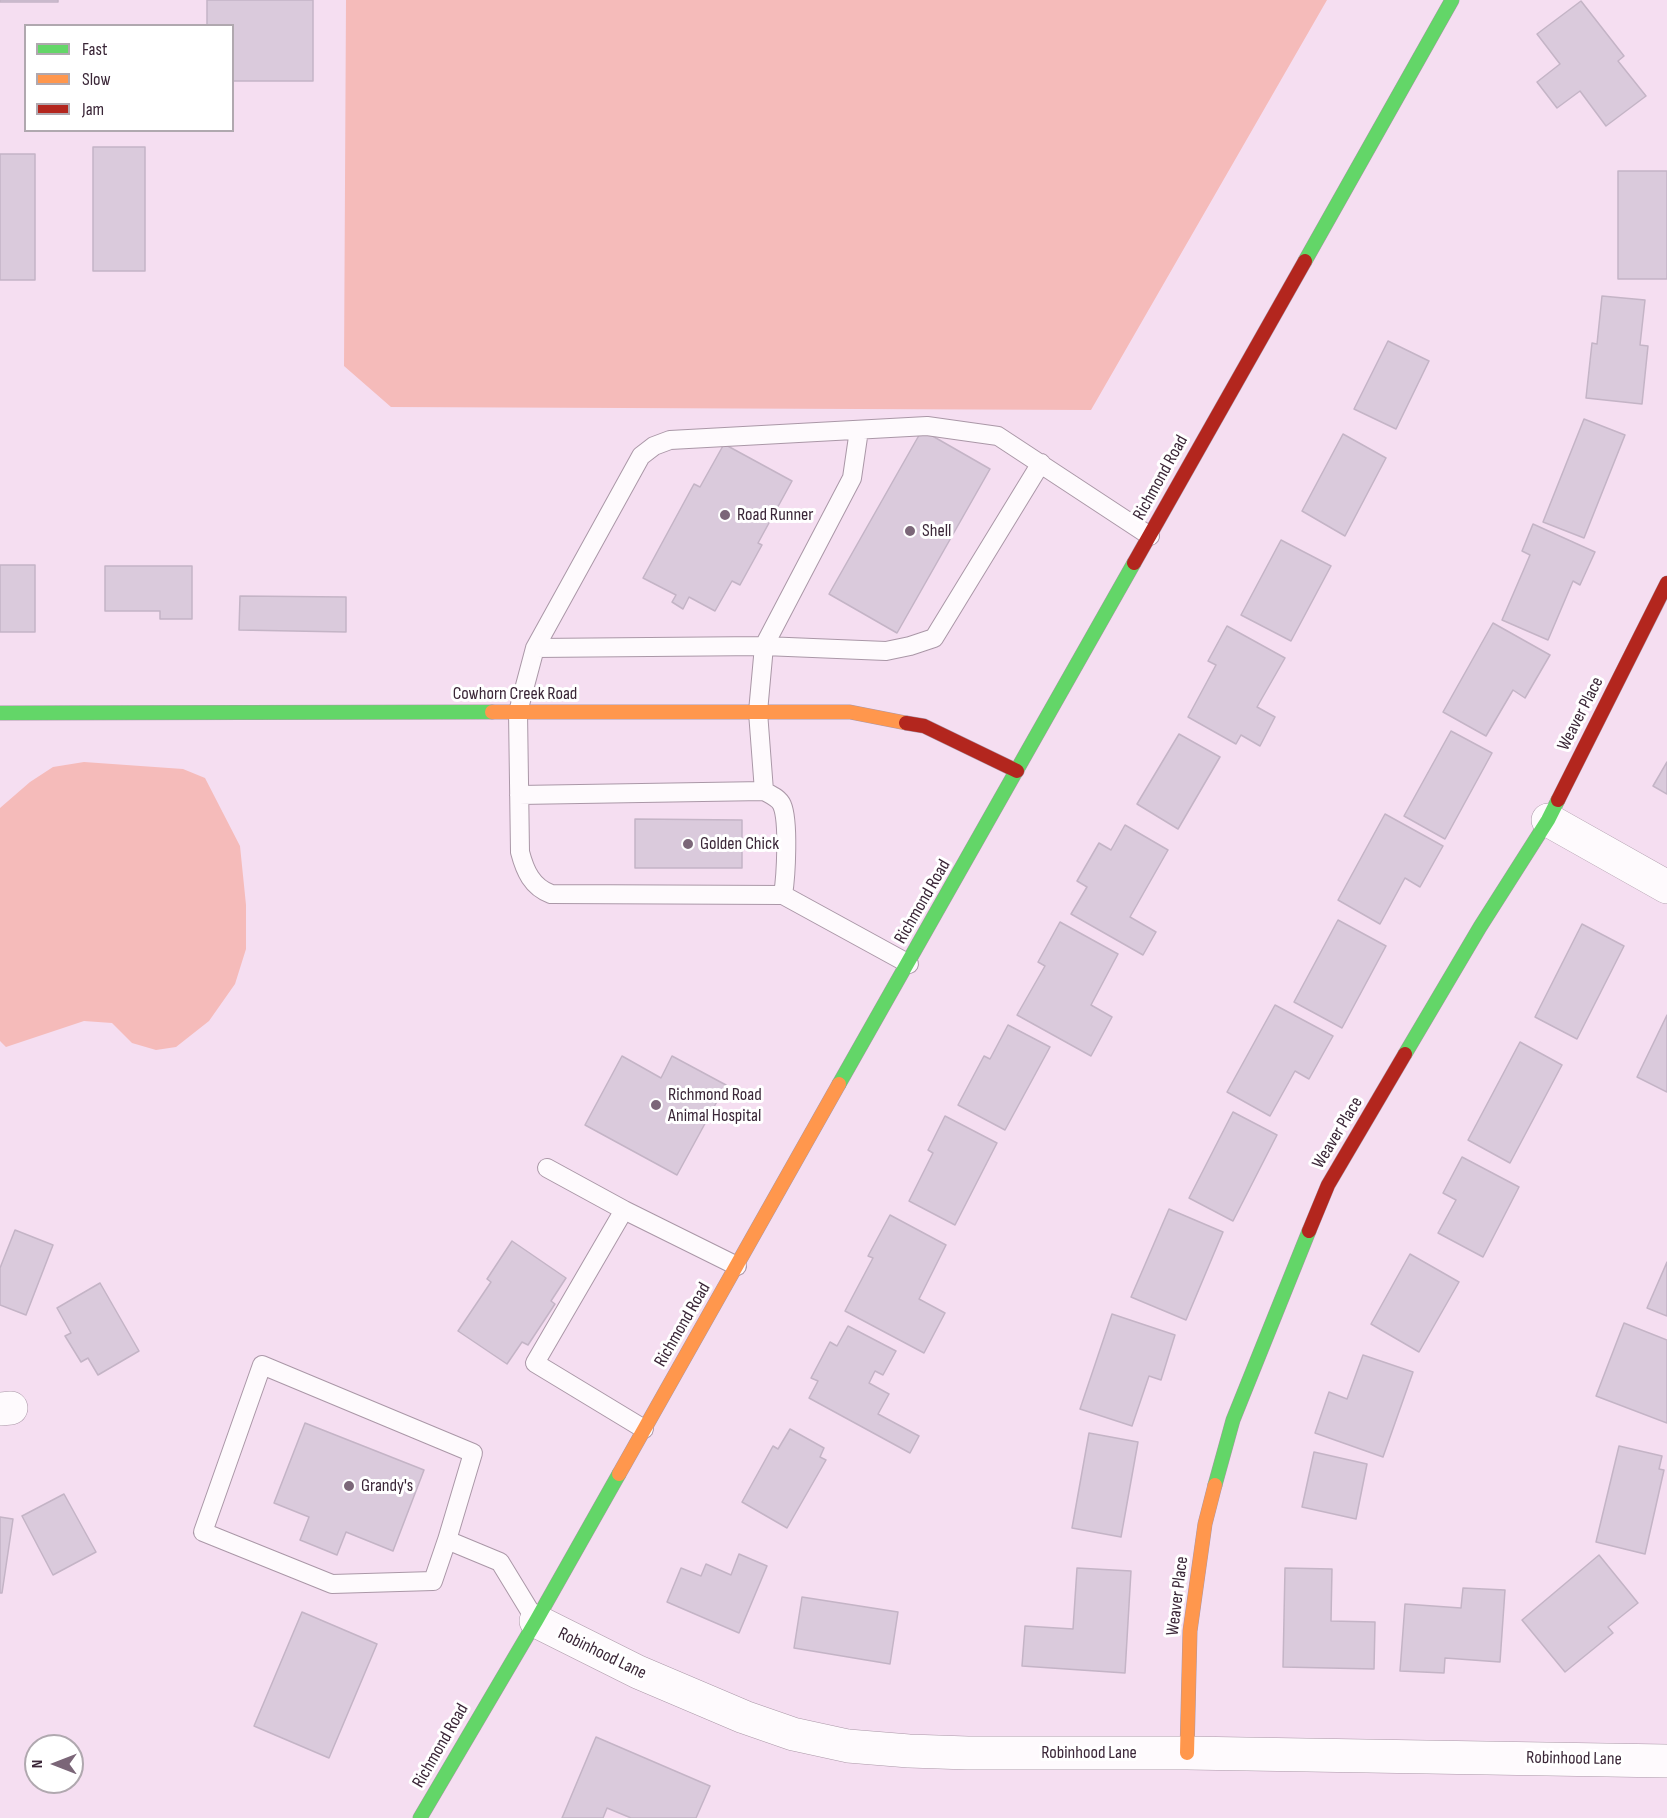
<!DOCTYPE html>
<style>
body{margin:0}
#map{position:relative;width:1667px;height:1818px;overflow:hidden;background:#f5def1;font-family:"Sofia Sans Condensed",sans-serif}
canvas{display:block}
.legend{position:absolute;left:24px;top:24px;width:210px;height:108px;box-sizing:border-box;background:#fff;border:2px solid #b0a8af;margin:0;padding:8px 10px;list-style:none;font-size:18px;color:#3a2637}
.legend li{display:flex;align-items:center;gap:12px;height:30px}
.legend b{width:30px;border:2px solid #b0a8af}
.north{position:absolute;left:24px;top:1734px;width:60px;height:60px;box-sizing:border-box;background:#fff;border:2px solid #b0a8af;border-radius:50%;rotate:270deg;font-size:16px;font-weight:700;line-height:24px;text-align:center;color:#3a2637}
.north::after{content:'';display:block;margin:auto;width:21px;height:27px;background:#7b6678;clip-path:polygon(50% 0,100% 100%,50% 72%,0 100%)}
</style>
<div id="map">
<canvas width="1667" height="1818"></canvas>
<ul class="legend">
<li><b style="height:8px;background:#63d668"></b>Fast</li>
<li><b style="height:8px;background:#ff974d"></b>Slow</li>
<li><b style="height:8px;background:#b3261e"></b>Jam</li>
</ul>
<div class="north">N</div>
</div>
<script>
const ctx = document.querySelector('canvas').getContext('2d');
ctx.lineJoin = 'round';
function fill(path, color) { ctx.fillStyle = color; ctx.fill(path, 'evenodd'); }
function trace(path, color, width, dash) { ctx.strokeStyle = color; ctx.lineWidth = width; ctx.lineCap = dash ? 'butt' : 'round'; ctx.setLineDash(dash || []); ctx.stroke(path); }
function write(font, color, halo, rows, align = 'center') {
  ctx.font = font + ' "Sofia Sans Condensed",sans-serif'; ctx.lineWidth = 6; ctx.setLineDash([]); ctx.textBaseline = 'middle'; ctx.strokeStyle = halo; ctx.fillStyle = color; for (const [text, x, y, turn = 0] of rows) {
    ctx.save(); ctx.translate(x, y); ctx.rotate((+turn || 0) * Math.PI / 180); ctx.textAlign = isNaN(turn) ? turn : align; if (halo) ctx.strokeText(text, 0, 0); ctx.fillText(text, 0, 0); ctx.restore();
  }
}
fill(new Path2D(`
 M346 0H1327L1091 410 391 407 344 366Z
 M84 762 183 769 205 778 240 846 246 905V949L235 984 209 1021 176 1047 156 1050 132 1043 112 1023 84 1021 6 1047 0 1041V808L30 782 53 767Z`), '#f5bbba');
const building = new Path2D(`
 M0 0H58V2H0Z
 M207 0H313V81H232V26H207Z
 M1581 1 1624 56 1618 61 1646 96 1606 126 1580 91 1557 108 1537 82 1560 64 1537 34Z
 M93 147H145V271H93Z
 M0 154H35V280H0Z
 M1618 171H1667V279H1618Z
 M1602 296 1645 300 1640 345 1648 346 1642 404 1586 398 1592 343 1597 344Z
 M1388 341 1429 361 1396 429 1354 409Z
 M1584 419 1625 435 1584 538 1543 522Z
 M922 430 990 469 897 633 829 594Z
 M1343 434 1386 458 1345 536 1302 511Z
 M724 444 792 481 758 543 762 545 740 585 732 581 715 611 689 597 683 609 672 602 676 595 643 578 694 484 700 487Z
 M1533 524 1595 552 1580 585 1573 581 1548 640 1502 620 1530 555 1522 551Z
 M1281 540 1331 566 1291 641 1241 615Z
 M0 565H35V632H0Z
 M105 566H192V619H160V611H105Z
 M240 596 346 597V632L239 630Z
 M1493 623 1550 655 1525 698 1513 690 1486 736 1443 712Z
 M1227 626 1285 658 1257 707 1275 717 1260 746 1241 735 1236 744 1188 717 1216 665 1208 661Z
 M1451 731 1492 753 1445 839 1404 816Z
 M1179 734 1220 757 1178 829 1137 804Z
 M1667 762V794L1653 786Z
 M1385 814 1443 846 1420 887 1405 878 1380 924 1338 900Z
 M635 819 742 820V868H635Z
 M1125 825 1168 850 1130 917 1156 932 1143 955 1071 914 1087 887 1077 881 1099 843 1111 850Z
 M1338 920 1386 946 1342 1028 1294 1002Z
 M1060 922 1118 954 1091 1005 1112 1017 1091 1056 1017 1015 1045 966 1038 962Z
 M1582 924 1624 946 1577 1039 1535 1017Z
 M1275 1005 1333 1036 1309 1079 1295 1071 1270 1116 1227 1092Z
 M1667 1015V1092L1637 1077Z
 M1008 1025 1050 1047 1005 1130 958 1105 984 1056 990 1059Z
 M1520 1042 1562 1065 1510 1163 1468 1140Z
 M622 1056 661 1078 672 1056 726 1085 677 1175 585 1125Z
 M1233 1112 1277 1135 1233 1221 1189 1198Z
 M945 1116 997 1143 955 1225 909 1201 933 1153 928 1150Z
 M1462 1157 1519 1187 1483 1257 1438 1233 1456 1200 1443 1193Z
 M1169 1209 1223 1232 1186 1320 1131 1297Z
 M890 1215 946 1245 919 1299 945 1313 924 1353 845 1311 873 1258 868 1256Z
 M15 1230 53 1245 26 1315 0 1305V1268Z
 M512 1241 566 1278 551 1301 555 1304 528 1345 522 1342 507 1364 458 1331 491 1282 487 1279Z
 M1410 1254 1459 1282 1419 1352 1371 1324Z
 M1667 1262V1316L1647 1308Z
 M100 1283 139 1351 98 1375 88 1358 81 1362 65 1336 71 1333 57 1308Z
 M1112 1314 1175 1335 1161 1380 1149 1376 1132 1426 1080 1409Z
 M1624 1323 1667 1340V1423L1596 1396Z
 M848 1326 896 1351 883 1375 875 1371 869 1383 889 1394 878 1414 919 1436 910 1453 809 1398 818 1381 811 1378 830 1342 837 1346Z
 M1363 1355 1413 1372 1383 1457 1315 1433 1329 1392 1347 1399Z
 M305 1423 424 1470 393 1551 346 1532 337 1555 300 1540 309 1517 274 1503Z
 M790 1429 824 1448 820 1457 826 1460 787 1528 742 1502 773 1446 778 1449Z
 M1089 1433 1138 1442 1121 1537 1072 1528Z
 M1619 1446 1662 1456 1659 1469 1664 1470 1645 1554 1596 1542Z
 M1314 1452 1367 1464 1356 1519 1302 1507Z
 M64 1494 96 1552 53 1575 22 1516Z
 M0 1517 13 1519 2 1593H0Z
 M739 1554 767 1566 739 1633 667 1602 681 1568 701 1576 706 1564 731 1575Z
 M1599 1555 1638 1603 1608 1627 1613 1633 1565 1672 1522 1620Z
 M1077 1568 1131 1571 1125 1673 1022 1666 1025 1626 1073 1629Z
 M1285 1568 1332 1569 1331 1621 1375 1622 1374 1669 1283 1667Z
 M1463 1588 1505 1590 1500 1662 1445 1658 1444 1673 1400 1671 1405 1604 1461 1608Z
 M802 1597 898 1612 890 1664 794 1648Z
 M302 1612 377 1644 329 1758 254 1726Z
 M596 1737 710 1786 696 1818H631L607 1808 603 1818H562Z`);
fill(building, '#dacadc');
trace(building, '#c4b4c6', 1.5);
const lane = new Path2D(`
 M535 648 764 646 886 651 910 646 934 638 1041 463
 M764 791 758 712 764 646 852 478 859 430
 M519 795 764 791C771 795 779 798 782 805 789 821 786 876 783 895
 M909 964 783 895 551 894C532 887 525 871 520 852L518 712 535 648 641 456 654 446 670 440 927 426 998 436 1150 536
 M547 1168 624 1210
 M644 1429 535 1363 624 1210 737 1266
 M447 1540 473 1453 262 1365 203 1532 332 1584 433 1581 447 1540 500 1562 536 1621`);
const street = new Path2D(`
 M1548 820 1667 887
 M0 1409 11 1408
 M536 1621 638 1672 744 1717 793 1734 848 1746 909 1751 968 1753H1187L1667 1761`);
const fast = new Path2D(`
 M1305 261 1452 0
 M0 713 492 712
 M1405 1054 1480 927 1548 820 1558 800
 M839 1084 1134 563
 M1215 1485 1233 1420 1309 1231
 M420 1818 536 1621 619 1474`);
const slow = new Path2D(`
 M492 712H850L906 723
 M619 1474 839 1084
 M1187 1753 1190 1631 1205 1524 1215 1485`);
const jam = new Path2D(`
 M1134 563 1305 261
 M906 723 924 726 1017 771
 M1558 800 1667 583
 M1309 1231 1328 1185 1405 1054`);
trace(lane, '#aa97a7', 20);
trace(street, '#aa97a7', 34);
trace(fast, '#aa97a7', 15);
trace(slow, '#aa97a7', 15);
trace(jam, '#aa97a7', 15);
trace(lane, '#fefafd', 18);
trace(street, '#fefafd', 33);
trace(fast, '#63d668', 14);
trace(slow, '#ff974d', 14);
trace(jam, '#b3261e', 14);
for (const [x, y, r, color] of [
 [725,515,6,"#7b6678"],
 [910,531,6,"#7b6678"],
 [688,844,6,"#7b6678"],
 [656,1105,6,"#7b6678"],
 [349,1486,6,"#7b6678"]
]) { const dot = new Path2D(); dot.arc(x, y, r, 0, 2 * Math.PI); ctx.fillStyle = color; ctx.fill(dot); trace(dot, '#fff', 2); }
write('18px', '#3a2637', '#fff', [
 ["Richmond Road",1161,478,-61],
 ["Cowhorn Creek Road",515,694],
 ["Weaver Place",1581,714,-63],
 ["Richmond Road",923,902,-60],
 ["Weaver Place",1338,1133,-59],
 ["Richmond Road",683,1325,-60],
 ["Weaver Place",1178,1596,-83],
 ["Robinhood Lane",602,1654,26],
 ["Richmond Road",441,1746,-60],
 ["Robinhood Lane",1089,1753],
 ["Robinhood Lane",1574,1759,1]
]);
write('18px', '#3a2637', '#fff', [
 ["Road Runner",737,515],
 ["Shell",922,531],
 ["Golden Chick",700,844],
 ["Richmond Road",668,1095],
 ["Animal Hospital",668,1116],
 ["Grandy's",361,1486]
], 'left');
</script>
